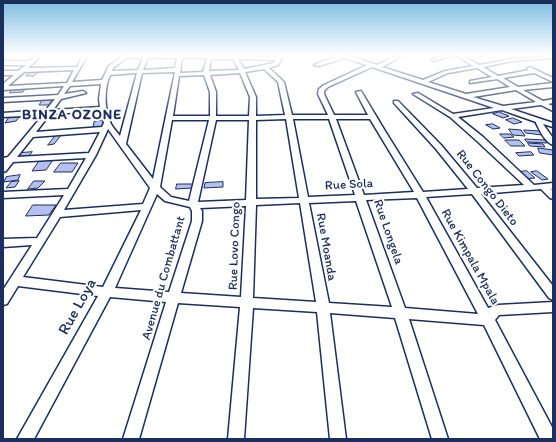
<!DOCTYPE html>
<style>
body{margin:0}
#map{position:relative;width:556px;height:442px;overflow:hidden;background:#fff;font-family:Itim,sans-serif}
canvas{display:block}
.frame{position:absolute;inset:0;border:4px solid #1b2f5e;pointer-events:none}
</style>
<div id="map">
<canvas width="556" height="442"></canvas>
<div class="frame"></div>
</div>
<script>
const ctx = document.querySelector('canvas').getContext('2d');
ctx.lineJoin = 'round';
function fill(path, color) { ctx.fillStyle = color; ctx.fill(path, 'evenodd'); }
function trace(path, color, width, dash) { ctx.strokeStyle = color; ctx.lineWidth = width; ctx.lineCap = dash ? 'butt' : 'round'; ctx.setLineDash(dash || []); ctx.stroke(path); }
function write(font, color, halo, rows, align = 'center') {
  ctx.font = font + ' Itim,sans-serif'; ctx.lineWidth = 4; ctx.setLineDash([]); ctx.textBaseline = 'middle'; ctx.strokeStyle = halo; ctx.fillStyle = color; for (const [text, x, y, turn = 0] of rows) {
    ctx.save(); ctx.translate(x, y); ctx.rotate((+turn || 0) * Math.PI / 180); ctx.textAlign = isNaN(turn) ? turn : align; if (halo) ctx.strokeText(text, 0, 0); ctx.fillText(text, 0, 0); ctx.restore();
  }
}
const building = new Path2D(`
 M32 70H40L34 76H26Z
 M25 89 23 92 9 93 12 90Z
 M52 99 49 105H39L42 100Z
 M499 112 509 116 503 118 493 114Z
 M20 116 16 121 5 123 9 117Z
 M513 118 522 122 514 124 506 120Z
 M103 120V127L93 128 94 122Z
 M493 124 500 128 493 129 486 125Z
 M509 129 521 130 525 136 513 135Z
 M524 130 540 131 542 135 526 133Z
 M57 134H62L54 144 48 145Z
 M500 134H510L514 137 504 138Z
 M525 139 545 140 547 143 527 142Z
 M505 140H519L525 146H511Z
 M528 143 543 144 545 147 530 146Z
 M538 148 553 150V155L540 153Z
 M32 152 29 156 17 157 20 153Z
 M531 152 534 155 519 156 516 153Z
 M53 160 46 170 32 171 39 161Z
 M61 163H78L72 172H54Z
 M527 171 535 178 524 179 517 172Z
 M537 171 548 179 542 180 531 172Z
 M20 175 18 180 4 182 6 177Z
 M19 181 15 187 6 188 11 182Z
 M34 181H45L38 188 28 189Z
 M223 182V187L204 188 205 183Z
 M177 184H193L192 188 176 189Z
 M33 205H56L49 215 26 216Z`);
fill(building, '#b5bff0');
trace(building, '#1b2f5e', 1);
const minor = new Path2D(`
 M37 55H42L28 68 77 67 83 55H88L72 82 102 80 109 66 124 55 244 56 277 57 278 55H283L278 65 269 68 284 82 292 115H328L318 94 319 89 324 85 367 65 344 58 319 66 314 65 339 55H347L377 65 398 55H404L382 67 423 80 445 71 473 66 456 55H462L479 65 512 59 553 56V58L512 61 483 67 498 76 529 70 527 69 530 67 553 78V82L534 73 503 78 518 87 553 83V87L523 90 543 101 553 99V103L548 104 553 106V111L541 105 511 109 553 123V127L543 124 553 138V145C545 142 540 131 536 123V122L502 110 458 117 483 137 534 185 553 183V189H551L553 191V199L550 198 541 189 481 194 553 286V300L549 298 472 194 426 197 488 308 498 305 553 302V312L499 315 495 320 553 429V439H540L484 325 409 319 448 439H432L395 318 330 313 346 439H330L317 312 253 308 244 439H228L240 307 178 303 139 439H123L166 302 110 297 34 439H17L98 296 18 286 7 304 3 305V290L32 245 3 247V239L37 238 64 195 3 198V192L68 189 86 158 13 162 6 171 3 172 4 162 3 158 8 157 43 115 3 117V113L46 110 55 99 3 102V98L58 95 64 86 3 90V84L14 75H3V71H18L26 65H3V61H29ZM126 58H143L138 70 112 71 113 68ZM148 58H177L175 68 143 70ZM182 58H207L203 72 180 73ZM211 59H233L239 70 209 71ZM238 59 276 60 274 63 244 69ZM372 67 494 108 453 114 418 93 413 94 450 117 477 141 524 185 477 188 441 145 398 101H394V103L436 149 468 189 423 192 385 131 361 91 356 92 368 115H334L324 94V91L328 87ZM477 68 492 77 470 81V83L497 79 510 87 466 94 428 82 448 73ZM264 69 278 82 285 115 256 116V97L245 72ZM74 70 67 83 8 86 24 72ZM175 72 153 179 126 144 142 73ZM137 73 120 136C117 132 113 128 111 124 104 110 104 88 110 75ZM240 73 250 97 249 116H216V92L210 75ZM204 75 210 92V116H173L179 76ZM101 84 99 99 100 107 53 110 61 99 86 93 83 91 64 94 70 86ZM516 90 536 102 503 106 473 97ZM101 111 104 123 102 127 36 132 50 114ZM286 119 299 198 256 199V120ZM293 119H329L355 195 308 197ZM336 119H370L414 192 364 195ZM172 120H209L189 201 171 197 160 187ZM216 120H249L246 200 198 202ZM108 129 150 188 143 204 64 210 96 155ZM100 132 89 153 17 157 33 137ZM157 194 165 201 190 207 192 211V221L169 292 115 288ZM417 198 478 314 405 308 366 200ZM356 201 392 307 329 303 309 203ZM300 203 316 302 253 298 256 205ZM246 206 241 297 181 293 202 221V211L200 208ZM141 210 103 287 23 277 60 217Z
 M446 55H454L434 61 432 60Z
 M474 55H484L476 57Z`);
trace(minor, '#1b2f5e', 3);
fill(minor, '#fff');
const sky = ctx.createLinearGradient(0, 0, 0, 117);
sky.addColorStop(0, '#7cbbe2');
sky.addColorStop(0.47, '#fff');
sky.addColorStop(1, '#ffffff00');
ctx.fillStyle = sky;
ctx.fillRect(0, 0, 556, 117);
write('13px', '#1b2f5e', '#fff', [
 ["Rue Sola",349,185,-3],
 ["Rue Congo Dieto",487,188,52],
 ["Rue Longela",388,232,71],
 ["Rue Lovo Congo",235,246,-88],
 ["Rue Moanda",326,247,80],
 ["Rue Kimpala Mpala",470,257,61],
 ["Avenue du Combattant",164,278,-74]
]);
ctx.letterSpacing = '1px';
write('bold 14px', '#1b2f5e', '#fff', [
 ["BINZA OZONE",72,115]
]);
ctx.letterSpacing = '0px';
write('16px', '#1b2f5e', '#fff', [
 ["Rue Loya",78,307,-61]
]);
</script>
